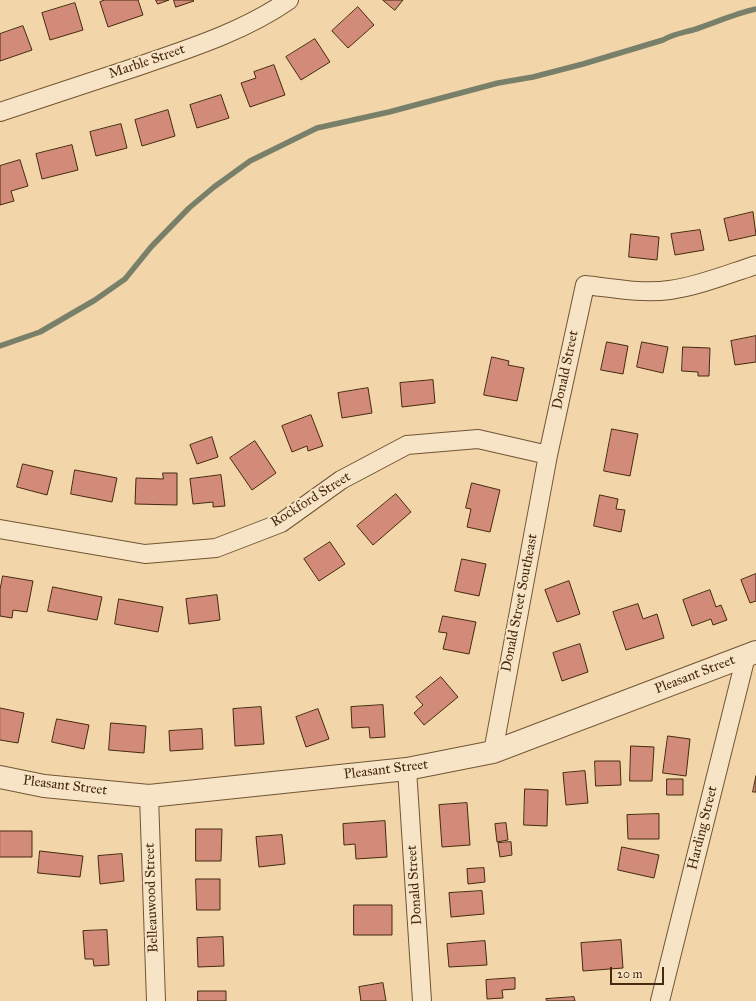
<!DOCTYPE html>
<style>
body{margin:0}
#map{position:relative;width:756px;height:1001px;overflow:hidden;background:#f2d5a8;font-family:"IM FELL Great Primer",serif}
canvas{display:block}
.scale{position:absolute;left:610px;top:967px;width:54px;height:18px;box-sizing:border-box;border:2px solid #452a0e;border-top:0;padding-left:5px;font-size:12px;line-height:14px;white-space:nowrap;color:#452a0e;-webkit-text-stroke:3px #f7e4c6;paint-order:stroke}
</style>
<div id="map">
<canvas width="756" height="1001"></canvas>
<div class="scale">20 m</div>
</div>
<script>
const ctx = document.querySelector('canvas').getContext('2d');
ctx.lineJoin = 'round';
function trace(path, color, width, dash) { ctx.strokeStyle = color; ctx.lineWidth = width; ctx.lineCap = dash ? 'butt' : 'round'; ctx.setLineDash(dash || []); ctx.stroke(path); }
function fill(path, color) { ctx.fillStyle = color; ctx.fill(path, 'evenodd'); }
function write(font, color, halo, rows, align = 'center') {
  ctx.font = font + ' "IM FELL Great Primer",serif'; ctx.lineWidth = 4; ctx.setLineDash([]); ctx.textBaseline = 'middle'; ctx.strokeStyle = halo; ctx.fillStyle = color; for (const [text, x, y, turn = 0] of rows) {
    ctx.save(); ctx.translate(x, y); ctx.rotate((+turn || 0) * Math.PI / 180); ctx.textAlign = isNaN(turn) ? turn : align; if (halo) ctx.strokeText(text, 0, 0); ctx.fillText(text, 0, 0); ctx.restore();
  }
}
trace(new Path2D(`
 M0 346 40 332 95 300 125 279 151 247 189 208 214 187 250 161 317 128 389 112 498 83 533 77 583 64 663 40C673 34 682 33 693 30 714 23 734 14 756 9`), '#79806a', 5.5);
const building = new Path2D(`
 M105 0H138L143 15 108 27 100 2Z
 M156 0H169L158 4Z
 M174 0H193L194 1 176 7Z
 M383 0H403L395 10Z
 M75 3 83 30 50 40 42 13Z
 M358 7 374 25 348 48 332 31Z
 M23 26 32 50 0 61V34Z
 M315 39 330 62 301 80 286 57Z
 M274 65 285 95 250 107 241 83 256 78 254 72Z
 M221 95 229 118 197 128 190 105Z
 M168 110 175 136 142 146 135 120Z
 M121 124 127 148 96 156 90 132Z
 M72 145 78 170 42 179 36 154Z
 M20 160 28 186 11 191 14 201 0 205V166Z
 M753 212 756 235 729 241 724 219Z
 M700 230 704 250 675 255 671 234Z
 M631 234 659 237 657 260 629 257Z
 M756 336V362L735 365 731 341Z
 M607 342 628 346 623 374 601 370Z
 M642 342 668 347 663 373 637 367Z
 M683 347 710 348 709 376H698V372L682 371Z
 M492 357 509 361 508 365 524 368 517 401 484 395Z
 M433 380 435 403 402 407 400 383Z
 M368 388 372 413 342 418 338 393Z
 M311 415 323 446 308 451 307 446 292 452 282 426Z
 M612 429 638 434 630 476 604 471Z
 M212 437 218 457 197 464 190 445Z
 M255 441 276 473 252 490 230 458Z
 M23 464 53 471 47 495 17 487Z
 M75 470 117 478 112 502 71 494Z
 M163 473H177V505L135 504 136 478 163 479Z
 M221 475 225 506 213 507V502L193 504 190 479Z
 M472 483 500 490 490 532 467 527 471 509 466 508Z
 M396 494 411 512 373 545 357 526Z
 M600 495 618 499 616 509 625 510 621 532 594 526Z
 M330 542 345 564 319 581 304 559Z
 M462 559 486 564 479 596 455 591Z
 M756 574V601L750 603 741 580Z
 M3 576 33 581 27 612 13 610 12 618 0 616V590Z
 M569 581 580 614 557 622 545 590Z
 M53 587 102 597 97 620 48 611Z
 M710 590 716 607 721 605 727 620 713 625 711 619 692 626 683 600Z
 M217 595 220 620 189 624 186 599Z
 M119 599 163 607 158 632 115 624Z
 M638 604 643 619 657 614 664 638 626 650 613 612Z
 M443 616 476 622 469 654 443 649 447 633 439 632Z
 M580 644 588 672 562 681 553 653Z
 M441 677 458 697 424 725 414 713 423 705 416 697Z
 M383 705 385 737 370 738 369 727 352 728 351 707Z
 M261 707 264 744 235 746 233 709Z
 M0 708 24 713 18 743 0 740Z
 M318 709 329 739 306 747 296 717Z
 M57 719 89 725 84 749 52 742Z
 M111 723 146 726 144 753 109 750Z
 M202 729 203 749 170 751 169 731Z
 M668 736 690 739 686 776 663 773Z
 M631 746 654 747 652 781H630Z
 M595 761H620L621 785 596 786Z
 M585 771 588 803 566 805 563 773Z
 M756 776V792H753Z
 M667 779H683V795H667Z
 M525 789 548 790 547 826 524 825Z
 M467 803 470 845 442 847 439 805Z
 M659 814V839H628L627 815Z
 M385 821 387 857 356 859 355 844 344 845 343 824Z
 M506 823 508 840 497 842 495 824Z
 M196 829H222L221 861H196Z
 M0 831H32V857H0Z
 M282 835 285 864 259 867 256 837Z
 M511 842 512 855 500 857 498 843Z
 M622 847 659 855 654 878 618 870Z
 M40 851 83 856 80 877 38 873Z
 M122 854 124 881 100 884 98 856Z
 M484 868 485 882 468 884 467 869Z
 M196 879H220V910H197Z
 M482 891 484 914 451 917 449 893Z
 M354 905H392V935H354Z
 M107 930 109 965 94 966 93 959H85L83 931Z
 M223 937 224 966 198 967 197 938Z
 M621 940 623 968 583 971 581 943Z
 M485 941 487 965 449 967 447 944Z
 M515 978V989L502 990 503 998 487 999 486 980Z
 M383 983 386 1001H361L359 987Z
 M198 991H226V1001H198Z
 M574 997 575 1001H547L546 999Z`);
fill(building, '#d28a79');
trace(building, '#452a0e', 1);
const minor = new Path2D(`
 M0 112C45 97 91 82 136 67 188 49 243 32 289 0
 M0 529 145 554 216 548 281 523 341 480 407 445 478 439 548 455
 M493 752 548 455 585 285C612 288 642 294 670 290 699 286 728 274 756 265
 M407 769 422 1001
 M149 796 156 1001
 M660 1001 746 656`);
const tertiary = new Path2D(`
 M0 777 44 786 149 796 407 769 493 752 756 652`);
trace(minor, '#705534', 20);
trace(tertiary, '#705534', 24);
trace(minor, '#f7e4c6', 18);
trace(tertiary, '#f7e4c6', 22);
write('14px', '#452a0e', '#f7e4c6', [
 ["Marble Street",147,62,-19],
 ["Donald Street",566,370,-78],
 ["Rockford Street",311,500,-32],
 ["Donald Street Southeast",520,603,-79],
 ["Pleasant Street",695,675,-21],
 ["Pleasant Street",386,770,-7],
 ["Pleasant Street",65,786,7],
 ["Harding Street",703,828,-76],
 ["Donald Street",415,885,-94],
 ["Belleauwood Street",152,898,-92]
]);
</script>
